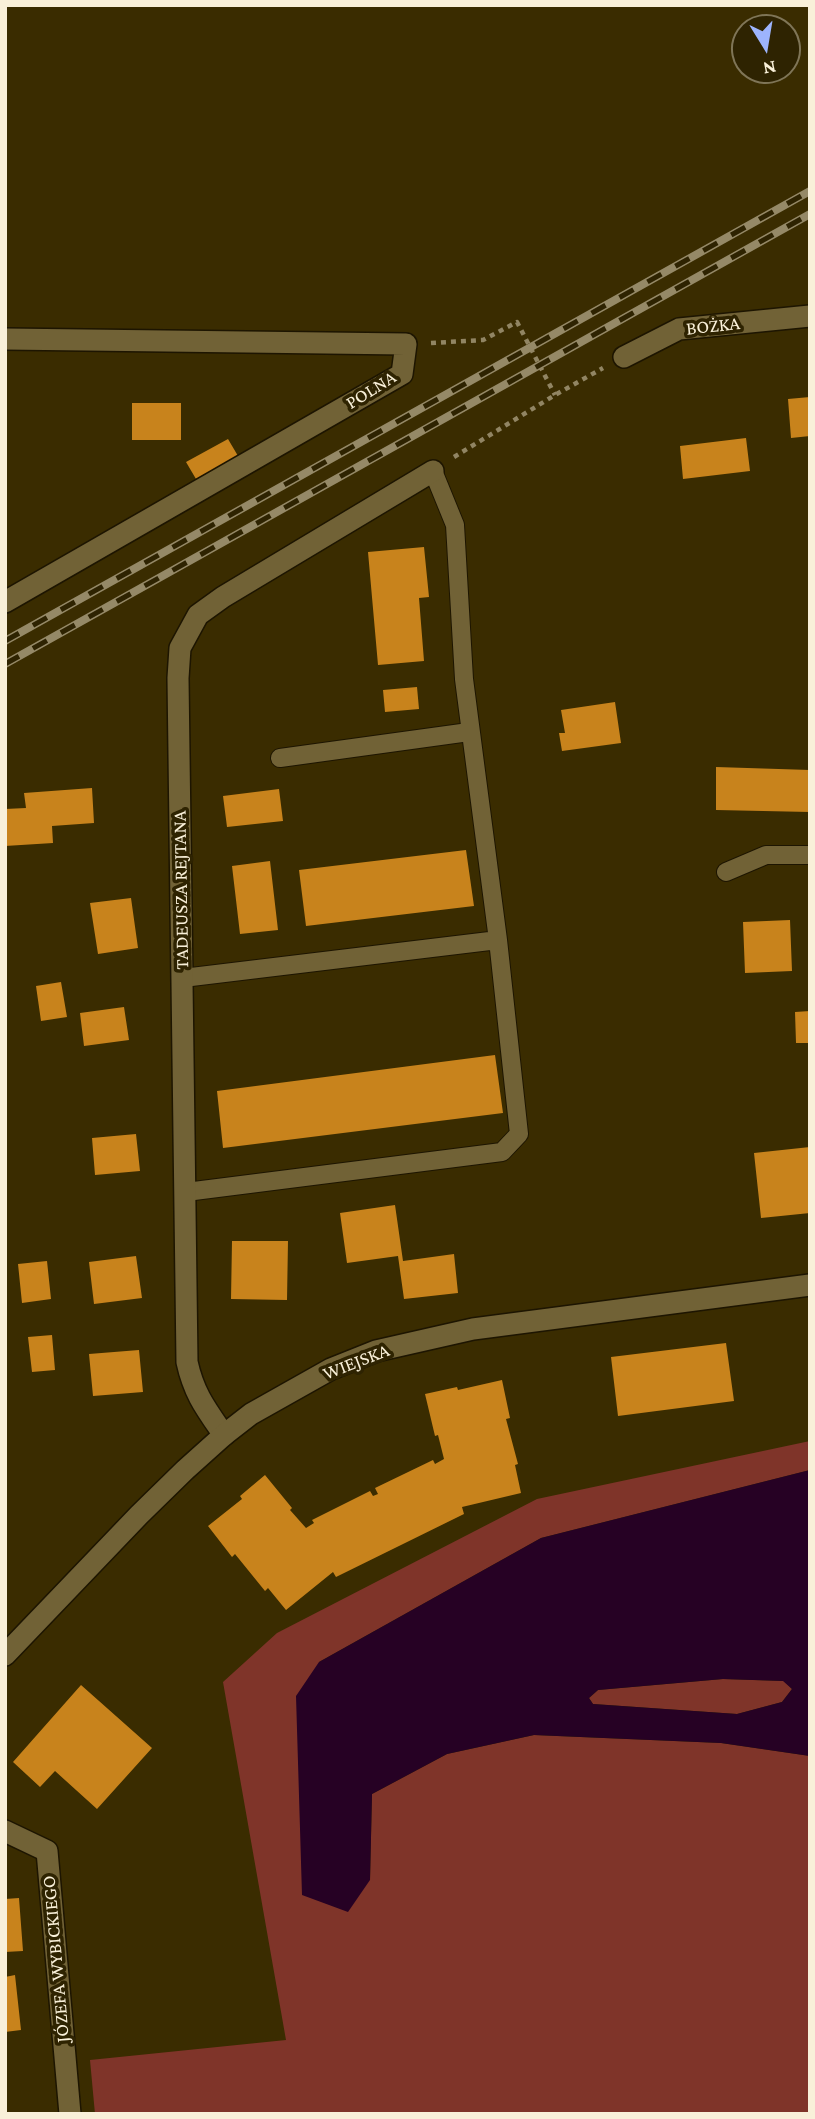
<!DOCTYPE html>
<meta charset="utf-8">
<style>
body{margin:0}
#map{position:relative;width:815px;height:2119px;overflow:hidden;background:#3a2c00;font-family:"Crimson Pro",serif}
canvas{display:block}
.frame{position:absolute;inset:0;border:7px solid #f9f0d9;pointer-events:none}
.north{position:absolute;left:731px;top:14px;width:70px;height:70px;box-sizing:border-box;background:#2e2301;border:2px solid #7f7557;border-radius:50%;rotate:169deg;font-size:19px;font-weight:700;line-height:28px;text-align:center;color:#f9f0d9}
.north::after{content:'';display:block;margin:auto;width:24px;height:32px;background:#9db4fd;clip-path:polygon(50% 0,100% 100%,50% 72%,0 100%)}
</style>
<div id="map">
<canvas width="815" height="2119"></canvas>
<div class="frame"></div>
<div class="north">N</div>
</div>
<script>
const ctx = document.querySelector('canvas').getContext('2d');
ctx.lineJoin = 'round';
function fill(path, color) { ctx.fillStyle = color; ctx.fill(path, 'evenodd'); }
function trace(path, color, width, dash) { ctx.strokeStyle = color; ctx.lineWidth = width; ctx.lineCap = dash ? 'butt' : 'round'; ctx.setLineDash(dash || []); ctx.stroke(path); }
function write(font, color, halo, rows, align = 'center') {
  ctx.font = font + ' "Crimson Pro",serif'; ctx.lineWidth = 7; ctx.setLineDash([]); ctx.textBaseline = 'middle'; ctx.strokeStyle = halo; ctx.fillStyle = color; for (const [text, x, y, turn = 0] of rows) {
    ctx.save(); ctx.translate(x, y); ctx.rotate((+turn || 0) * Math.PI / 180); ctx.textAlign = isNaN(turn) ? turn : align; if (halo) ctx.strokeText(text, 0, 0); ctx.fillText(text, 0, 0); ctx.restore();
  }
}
fill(new Path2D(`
 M810 1441V1470L541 1538 319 1662 370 1880 372 1794 447 1754 534 1735 721 1743 810 1756V2114H95L90 2060 286 2040 223 1682 277 1633 537 1499Z
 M723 1679 784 1681 792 1689 782 1702 737 1714 593 1704 589 1698 598 1690Z`), '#7f3429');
fill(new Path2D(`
 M810 1470V1756L721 1743 534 1735 447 1754 372 1794 370 1880 348 1912 302 1895 296 1696 319 1662 541 1538ZM723 1679 783 1681 792 1689 782 1702 737 1714 593 1704 589 1698 598 1690Z`), '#260124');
fill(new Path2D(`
 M810 397V436L791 438 788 399Z
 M132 403H181V440H132Z
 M746 438 750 471 683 479 680 446Z
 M228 439 238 456 196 479 186 462Z
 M424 547 429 597 419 598 424 661 378 665 368 552Z
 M417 687 419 709 385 712 383 690Z
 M615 702 621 743 562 751 559 733H565L561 710Z
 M716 767 810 770V812L716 810Z
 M92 788 94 823 52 826 53 843 5 846V809L26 808 24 793Z
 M279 789 283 821 227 827 223 796Z
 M466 850 474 906 306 926 299 870Z
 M270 861 278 930 240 934 232 866Z
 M131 898 138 948 98 954 90 903Z
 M790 920 792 971 745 973 743 922Z
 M61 982 67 1017 41 1021 36 986Z
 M124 1007 129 1040 84 1046 80 1013Z
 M810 1011V1043H796L795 1012Z
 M495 1055 503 1113 223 1148 217 1091Z
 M136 1134 140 1171 95 1175 92 1138Z
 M810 1147V1213L761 1218 754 1153Z
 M395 1205 403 1261 454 1254 458 1293 404 1299 398 1256 347 1263 340 1213Z
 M232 1241H288L287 1300 231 1299Z
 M136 1256 142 1298 94 1304 89 1262Z
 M47 1261 51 1299 22 1303 18 1264Z
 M52 1335 55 1370 32 1372 28 1337Z
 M726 1343 734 1401 618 1416 611 1357Z
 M139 1350 143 1392 93 1396 89 1354Z
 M502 1380 510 1418 506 1419 518 1464 515 1465 521 1493 462 1507 464 1514 336 1577 333 1572 286 1610 268 1588 265 1591 235 1554 232 1557 208 1526 242 1499 240 1496 265 1475 292 1508 290 1510 306 1528 314 1523 312 1520 370 1491 373 1496 378 1494 375 1488 433 1460 435 1464 444 1459 438 1435 435 1436 425 1394 457 1387 458 1390Z
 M81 1685 152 1748 97 1809 55 1771 40 1787 13 1762Z
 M19 1898 23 1951 5 1952V1899Z
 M15 1975 21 2030 5 2032V1977Z`), '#c8831c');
const lane = new Path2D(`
 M280 758 469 732
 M726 872 766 855H810
 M183 978 498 940
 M186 1192 502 1152 519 1134 498 940 464 679 455 525 433 471`);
const street = new Path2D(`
 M5 339 406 344 402 374 5 602
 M624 357 679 329 810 316
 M224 1435C206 1409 194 1394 187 1362L178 678 180 648 198 615 223 597 433 471
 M5 1831 47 1851 70 2114`);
const secondary = new Path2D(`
 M5 1655 139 1515 185 1470 224 1435 251 1414 331 1369 376 1351 473 1329 810 1285`);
trace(lane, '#1d1501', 20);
trace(street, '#1d1501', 24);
trace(secondary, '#1d1501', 24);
trace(new Path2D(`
 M431 343 483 340 517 322 555 395
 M454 457 555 395 603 368`), '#918563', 4.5, [5, 5]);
trace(lane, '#716236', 18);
trace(street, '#716236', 21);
trace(secondary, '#716236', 21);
const rail = new Path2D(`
 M5 641 810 191
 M5 664 810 214`);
trace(rail, '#958967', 8);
trace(rail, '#2e2301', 5, [16]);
write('19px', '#f9f0d9', '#2e2301', [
 ["BOŻKA",713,326,-6],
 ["POLNA",371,390,-32],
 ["TADEUSZA REJTANA",181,890,-91],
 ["WIEJSKA",356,1362,-21],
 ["JÓZEFA WYBICKIEGO",56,1959,-95]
]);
</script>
